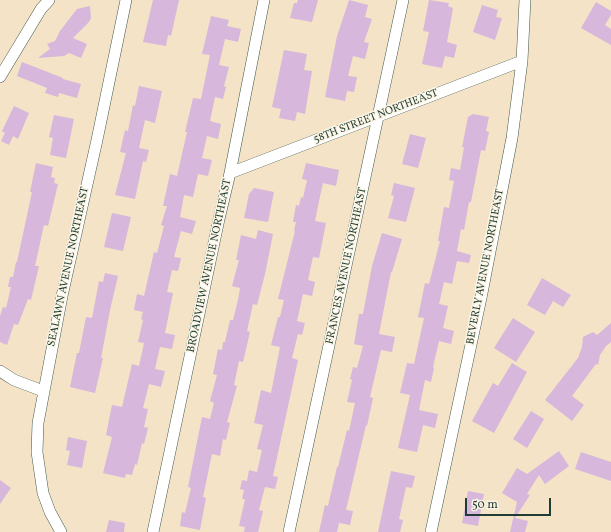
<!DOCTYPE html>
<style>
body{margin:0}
#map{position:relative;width:611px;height:532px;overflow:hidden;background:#f4e3c7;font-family:Vollkorn,serif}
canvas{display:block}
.scale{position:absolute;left:465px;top:498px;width:86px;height:18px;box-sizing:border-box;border:2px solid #1f3d34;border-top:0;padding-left:5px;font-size:12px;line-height:14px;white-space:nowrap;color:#1f3d34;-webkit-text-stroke:3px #fcf5e5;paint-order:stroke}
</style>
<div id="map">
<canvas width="611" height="532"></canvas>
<div class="scale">50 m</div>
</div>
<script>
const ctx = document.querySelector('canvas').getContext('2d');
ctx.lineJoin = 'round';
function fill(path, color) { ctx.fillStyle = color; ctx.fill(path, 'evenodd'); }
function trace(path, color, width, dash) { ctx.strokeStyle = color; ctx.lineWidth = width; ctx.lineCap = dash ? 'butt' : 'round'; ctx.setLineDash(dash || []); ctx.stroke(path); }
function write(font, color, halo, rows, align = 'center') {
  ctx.font = font + ' Vollkorn,serif'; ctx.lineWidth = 3; ctx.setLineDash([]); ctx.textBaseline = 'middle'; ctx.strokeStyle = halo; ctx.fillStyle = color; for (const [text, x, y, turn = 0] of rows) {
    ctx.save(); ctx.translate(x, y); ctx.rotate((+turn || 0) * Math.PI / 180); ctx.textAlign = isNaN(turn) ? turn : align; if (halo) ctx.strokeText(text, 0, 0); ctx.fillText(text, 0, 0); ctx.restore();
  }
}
fill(new Path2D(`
 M153 0H179L171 36 168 35 166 46 143 42Z
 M298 0H318L312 22 290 18 294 3H297Z
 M349 0 368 5 365 17 372 19 364 42 369 43 365 59 353 56 348 76 357 77 354 92 347 91 345 101 325 97 337 36Z
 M429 0 449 3 448 6 453 8 447 42 457 45 454 58 445 56 442 68 422 64 429 32 423 31Z
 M596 2 611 11V15L605 25 611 29V45L581 28Z
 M482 5 498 10 496 17 502 18 495 40 473 32Z
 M90 6 91 18 89 22 73 38 87 44 81 58 69 53 64 56 38 58 50 49 47 44 55 41 60 31 77 9Z
 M211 16 229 20 227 26 241 29 238 42 225 39 219 65 229 67 224 86 226 87 223 99 215 97 210 121 221 124 218 139 207 136 202 158 212 160 208 176 198 174 193 197 184 195 180 217 196 221 192 234 181 231 174 257 181 258 178 271 172 270 167 292 173 293 165 333 175 335 172 349 160 347 155 369 165 371 161 387 149 384 143 408 148 409 144 427 148 428 144 444 142 443 137 465 135 464 132 475 126 474 125 478 103 473 112 437 106 435 112 405 122 407 132 364 139 366 144 343 138 342 143 320 141 319 143 312 134 310 137 294 144 296 154 252 157 253 164 226 161 225 167 206H163L170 174 177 176 187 132H185L193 98 201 99 210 55 202 54Z
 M284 50 307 54 304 70 312 71 305 114 297 112 295 121 279 118 281 109 272 107Z
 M22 62 63 78V79L81 84 77 98 59 93 58 97 45 93 47 88 17 76Z
 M139 86 162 91 155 123 145 120 139 148 149 150 146 162 143 161 135 199 115 195 126 153 120 152 125 130 128 131 133 105 135 106Z
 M14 106 29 113 18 139 13 136 9 145 1 141 5 133 2 131Z
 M473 114 489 117 486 131 489 132 485 151 481 150 471 202H469L464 230 461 229 457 251 471 255 469 263 457 261 452 284 444 282 439 304 448 306 443 328 454 331 451 344 439 341 433 367 434 368 431 382 425 380 419 410 438 414 435 428 423 425 417 452 398 448 410 395 400 393 407 363 414 364 424 318 418 317 425 283 429 284 440 241H438L444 207 449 208 454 181 449 180 451 168 460 170 464 147H462L468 117Z
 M54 115 74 119 66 158 50 155 53 138 49 137Z
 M410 134 426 138 418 168 402 164Z
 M36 163 53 167 51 177 55 178 54 183 58 184 48 226 44 225 35 266H39L31 300 28 299 18 325 14 324 7 345 0 342V316L3 307 6 308 11 287H8L10 277H13L16 262H17L32 192H30Z
 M306 163 339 170 336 186 323 183 319 201 315 221 326 223 319 258 313 257 308 280 315 282 312 296 303 294 297 321 305 323 302 335 298 334 292 358 298 360 273 476 278 477 275 489 265 487 259 510 263 511 258 532H244L245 527 239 526 245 499H242L244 490 240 489 242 480 247 481 249 470 257 472 262 450 257 449 263 425 254 423 261 390 271 393 280 347 271 345 278 317H280L284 300 278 299 295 231H294L296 222H293L296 205 299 206 301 197 303 198 307 180 302 179Z
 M394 183 415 188 406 222 388 218 394 196 391 195Z
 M254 188 274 192 268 222 244 218 249 194Z
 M112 213 131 217 123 251 104 247Z
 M258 230 273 234 265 274 257 305 253 304 247 331 250 332 243 362 239 361 234 385 237 386 227 422 230 423 226 440 223 439 220 456 212 454 203 497 206 498 200 530 180 526 182 512 185 513 191 488 188 487 202 417 210 419 214 403 210 401 217 375 213 374 218 349 222 350 223 342H225L230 320H233L238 300 240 288 232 286 239 260H236L241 235 256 239Z
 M382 233 402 239 392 272H391L379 334 395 337 392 352 381 350 370 397 373 398 367 426 366 425 346 510 353 511 350 525 339 523 337 532H319L325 505 328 506 337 467H338L347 430 349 431 355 403 347 402 352 380 350 379 353 367 357 368 363 346 354 344 359 314H363L372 266Z
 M105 273 118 276 110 310 101 358H103L95 393 70 387 77 353H79L86 317 92 318 99 281 103 282Z
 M542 278 571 295 563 307 553 301 545 315 527 305Z
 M513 318 535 332 516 362 494 348Z
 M611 323V342L606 346 600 355 598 365 596 364 572 396 584 405 572 421 545 400 578 358 582 347 583 337 593 332 597 335Z
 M512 363 527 372 494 433 472 421 493 383 498 386Z
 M531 411 544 419 527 448 513 439Z
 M68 437 87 441 82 468 67 465 70 451 66 450Z
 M559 451 569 466 545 484 539 475 527 494 530 495 515 518 528 521 525 532H510L517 502 502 493 517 468 527 474Z
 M581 452 611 462V481L575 469Z
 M391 471 415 476 412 488 406 487 399 519 403 520 400 532H378Z
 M0 480 11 488 0 504Z
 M468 491 484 494 478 526 462 523Z
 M109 520 125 523 124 532H106Z`), '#d7b7db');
const street = new Path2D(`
 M0 77 41 9 49 0
 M230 173 522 61
 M0 371 14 380 43 391
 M61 532 50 512 43 493 37 452 38 423 62 296 97 140 126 0
 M153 532 219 219 230 173 264 0
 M289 532 403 0
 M431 532 482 293 512 138 522 61 525 0`);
trace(street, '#3f564a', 12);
trace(street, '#fff', 11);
write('11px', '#1f3d34', '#fcf5e5', [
 ["58TH STREET NORTHEAST",376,117,-21],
 ["BROADVIEW AVENUE NORTHEAST",210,266,-78],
 ["FRANCES AVENUE NORTHEAST",347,266,-78],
 ["SEALAWN AVENUE NORTHEAST",69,267,-78],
 ["BEVERLY AVENUE NORTHEAST",486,267,-79]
]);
</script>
